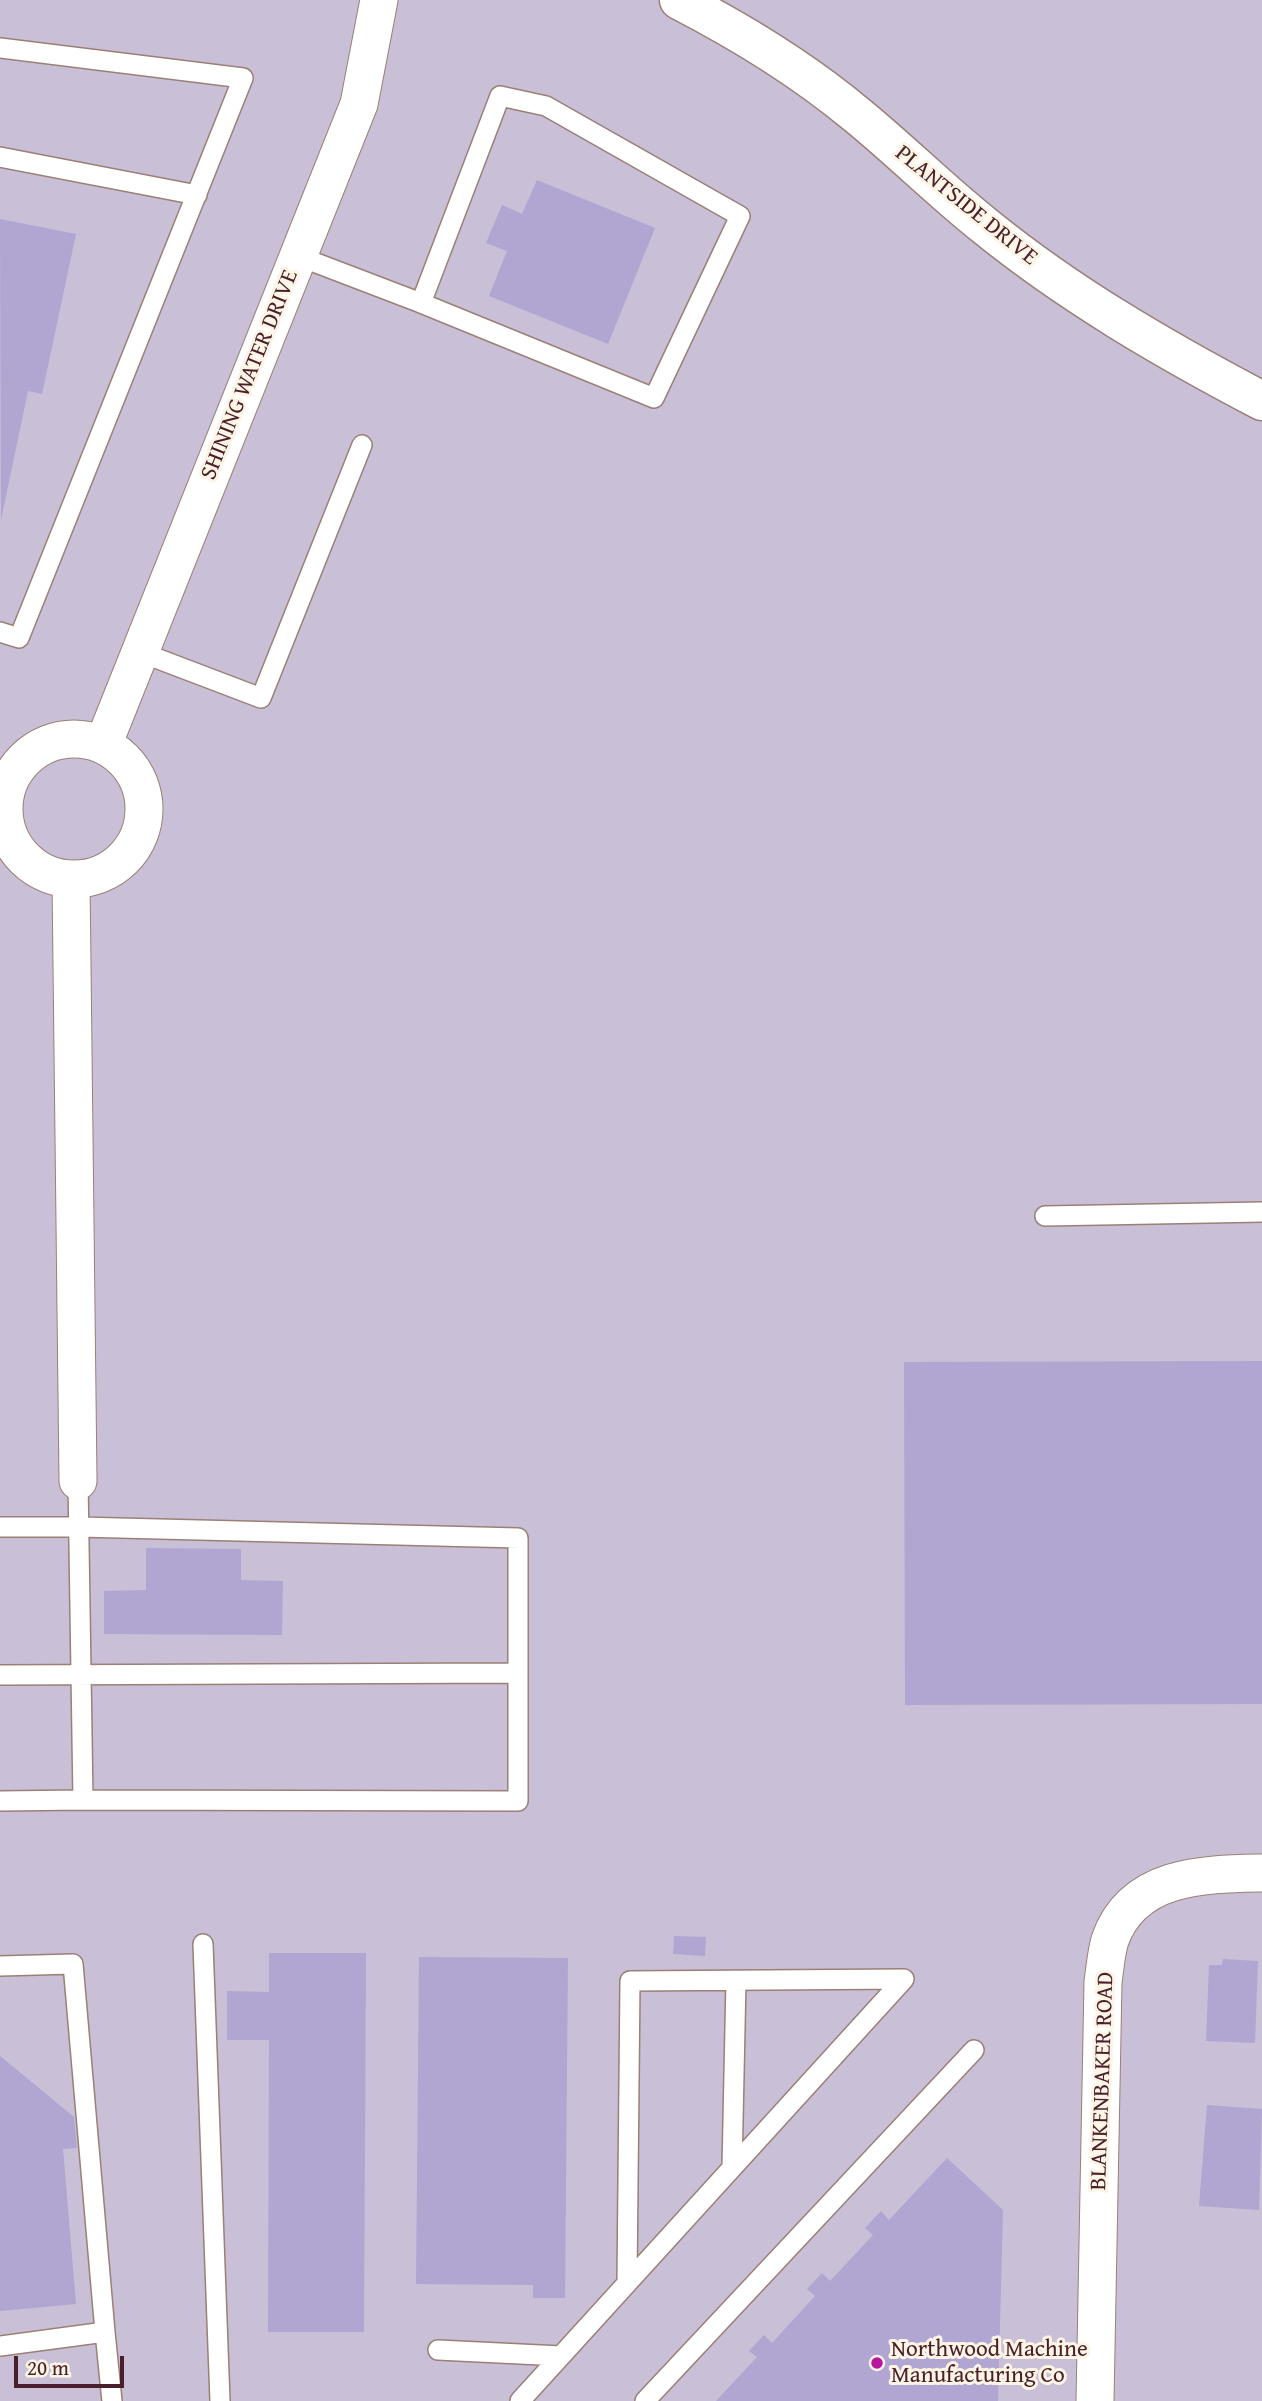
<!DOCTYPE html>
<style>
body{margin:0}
#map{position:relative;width:1262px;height:2401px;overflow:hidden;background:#e9e2bf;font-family:"Gentium Book Plus",serif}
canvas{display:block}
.scale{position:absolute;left:14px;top:2356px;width:110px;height:32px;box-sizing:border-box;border:4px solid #4a1f2b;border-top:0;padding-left:9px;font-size:21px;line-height:24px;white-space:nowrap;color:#4a1f2b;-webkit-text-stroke:5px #fcf5e5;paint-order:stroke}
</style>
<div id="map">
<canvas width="1262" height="2401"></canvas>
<div class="scale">20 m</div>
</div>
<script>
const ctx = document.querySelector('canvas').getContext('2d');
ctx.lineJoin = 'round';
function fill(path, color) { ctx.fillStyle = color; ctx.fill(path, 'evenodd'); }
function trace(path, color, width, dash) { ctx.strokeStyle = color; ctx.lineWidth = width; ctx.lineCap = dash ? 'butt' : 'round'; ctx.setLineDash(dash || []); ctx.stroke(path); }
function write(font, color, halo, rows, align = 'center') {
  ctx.font = font + ' "Gentium Book Plus",serif'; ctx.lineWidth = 6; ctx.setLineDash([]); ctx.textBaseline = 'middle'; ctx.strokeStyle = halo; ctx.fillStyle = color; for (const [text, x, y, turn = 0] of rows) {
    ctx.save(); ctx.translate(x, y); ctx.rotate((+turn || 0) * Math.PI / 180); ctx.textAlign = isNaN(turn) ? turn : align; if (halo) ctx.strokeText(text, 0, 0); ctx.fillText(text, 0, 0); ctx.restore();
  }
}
fill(new Path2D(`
 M0 0H1262V2401H0Z`), '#c9bfd7');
fill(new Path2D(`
 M537 180 655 228 608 344 489 296 507 251 486 243 502 205 522 214Z
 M0 219 76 234 42 394 28 391 1 520Z
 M1262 1361V1704L905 1705 904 1362Z
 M146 1548 241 1549V1580L283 1581 282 1635 104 1634V1591L146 1590Z
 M674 1936 706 1937 705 1956 673 1954Z
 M269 1953H366L364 2332H268L269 2040H227V1991L269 1992Z
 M419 1957 568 1958 565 2298H533V2285L416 2284Z
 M1223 1959 1258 1961 1255 2043 1206 2041 1209 1965H1222Z
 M0 2056 74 2117 77 2148 63 2149 76 2304 0 2311Z
 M1207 2105 1262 2109 1259 2210 1199 2206Z
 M947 2158 1003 2210 998 2401H716L757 2357 749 2351 764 2335 772 2343 815 2296 807 2289 822 2273 830 2281 873 2235 865 2228 881 2211 889 2220Z`), '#b1a5d2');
const service = new Path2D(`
 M0 48 243 78 19 638 0 632
 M0 157 197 195
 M298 256 421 303 654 398 740 216 546 106 500 96 421 303
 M140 652 261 698 362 445
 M1045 1216 1262 1212
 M0 1527H79L518 1538V1801L83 1800 78 1481
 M0 1675 518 1673
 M0 1801 83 1800
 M203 1944 220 2401
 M0 1966 73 1964 105 2332
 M732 2168 736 1980
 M0 2346 105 2332 112 2401
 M438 2350 561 2356
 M520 2401 904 1979 630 1981 627 2283
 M645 2401 974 2050`);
const minor = new Path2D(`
 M4 809a70 70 0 1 1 140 0a70 70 0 1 1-140 0Z
 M103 745 359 104 379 0
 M71 879 78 1481
 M1095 2401 1103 1982C1105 1969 1106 1953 1110 1940 1133 1874 1205 1874 1262 1873`);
const tertiary = new Path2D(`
 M679 0C741 32 803 70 857 115 901 151 941 191 985 226 1070 295 1165 350 1262 401`);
trace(service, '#9a8075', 22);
trace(minor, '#9a8075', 39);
trace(tertiary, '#9a8075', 41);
trace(service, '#fff', 19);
trace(minor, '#fff', 37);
trace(tertiary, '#fff', 38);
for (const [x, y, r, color] of [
 [877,2363,7,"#b5179e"]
]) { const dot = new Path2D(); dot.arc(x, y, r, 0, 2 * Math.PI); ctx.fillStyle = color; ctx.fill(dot); trace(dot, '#fcf5e5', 2.5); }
write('23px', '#4a1f2b', '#fcf5e5', [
 ["PLANTSIDE DRIVE",966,206,39],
 ["SHINING WATER DRIVE",250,375,-68],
 ["BLANKENBAKER ROAD",1103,2081,-88]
]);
write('23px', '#4a1f2b', '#fcf5e5', [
 ["Northwood Machine",891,2350],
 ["Manufacturing Co",891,2376]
], 'left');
</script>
